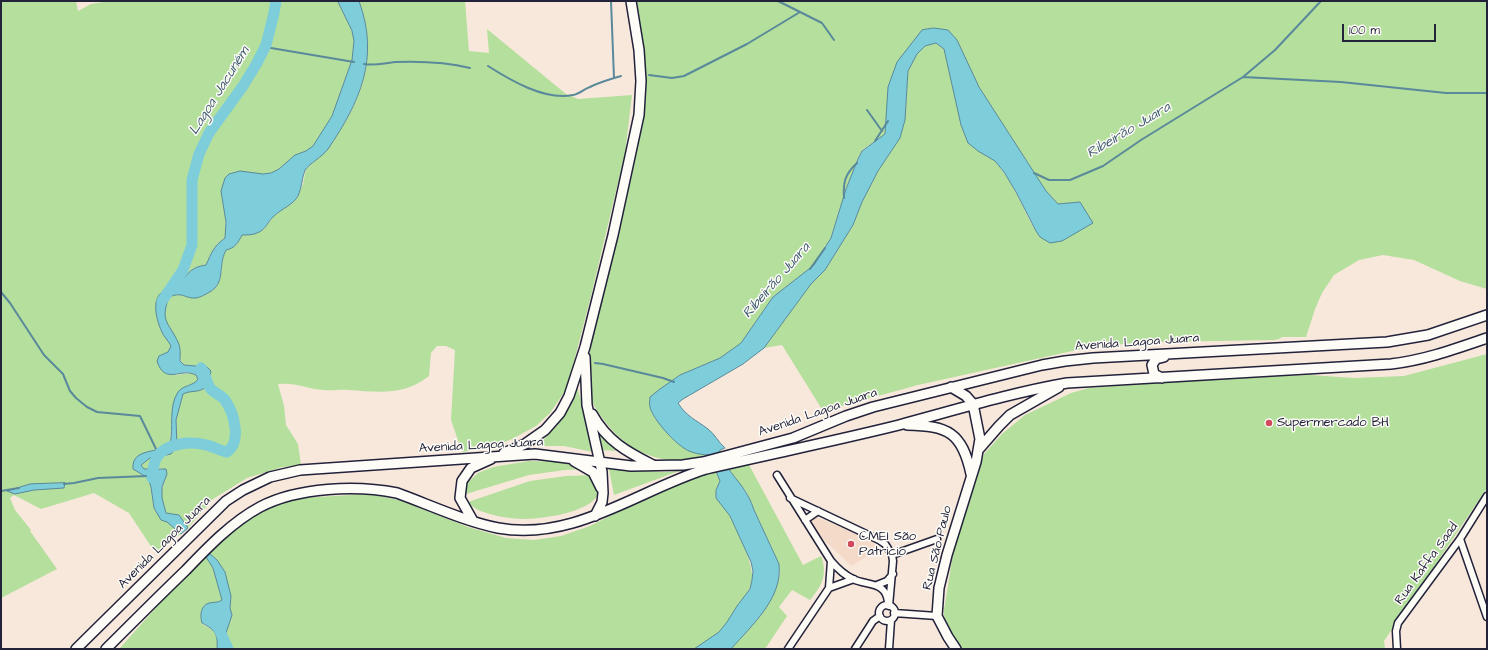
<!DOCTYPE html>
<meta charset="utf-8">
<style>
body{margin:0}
#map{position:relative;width:1488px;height:650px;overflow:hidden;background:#f8e8db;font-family:"Architects Daughter",sans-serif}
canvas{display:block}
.frame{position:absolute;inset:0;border:2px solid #22223b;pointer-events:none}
.scale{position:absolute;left:1342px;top:24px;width:94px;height:18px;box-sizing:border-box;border:2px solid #22223b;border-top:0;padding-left:5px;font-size:12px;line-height:14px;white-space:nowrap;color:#22223b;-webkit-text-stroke:3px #fdfcf7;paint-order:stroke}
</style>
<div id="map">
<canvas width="1488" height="650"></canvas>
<div class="frame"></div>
<div class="scale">100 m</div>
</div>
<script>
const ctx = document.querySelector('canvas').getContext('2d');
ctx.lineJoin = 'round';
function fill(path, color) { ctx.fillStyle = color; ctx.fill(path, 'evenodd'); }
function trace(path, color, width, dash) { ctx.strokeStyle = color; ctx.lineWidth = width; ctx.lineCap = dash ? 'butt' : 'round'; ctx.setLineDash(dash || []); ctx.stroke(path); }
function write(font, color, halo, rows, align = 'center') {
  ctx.font = font + ' "Architects Daughter",sans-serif'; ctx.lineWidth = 3; ctx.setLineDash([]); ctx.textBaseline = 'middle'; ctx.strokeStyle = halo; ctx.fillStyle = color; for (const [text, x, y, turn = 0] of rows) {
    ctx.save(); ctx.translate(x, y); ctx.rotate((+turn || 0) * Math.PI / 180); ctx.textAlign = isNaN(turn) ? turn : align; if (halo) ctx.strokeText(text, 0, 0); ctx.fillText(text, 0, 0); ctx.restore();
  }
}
fill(new Path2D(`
 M816 517 867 538 880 549 851 566 813 529 812 521Z`), '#f4dac8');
fill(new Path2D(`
 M1 1H76L78 11 91 4 110 1H338L352 31 354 41 352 60 332 116 313 146 306 151 295 155 279 169 271 173 262 174 240 171 222 200C226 213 226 224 225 238 213 246 212 252 206 265 186 267 189 278 175 286 173 288 169 289 166 290L158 320 161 331 171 346 168 352 163 354 175 375 192 373 196 375 198 379 196 383 188 385 172 414 170 444C162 453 132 450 133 469L148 478 151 487 154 508 181 534 156 554 129 513 94 493 41 509 14 495 10 498 15 510 31 530 30 531 57 569 1 598Z
 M359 1H465L469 51 489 53 487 29 566 94 578 99 632 95 625 153 591 296 567 388 550 413 536 426 512 439 492 447 462 452 451 420 455 350 446 346H437L431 353 429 376C404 396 379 392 349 390 341 389 333 391 324 390 308 389 295 382 278 384L284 406 286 425 298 444 301 465 283 467 247 478 213 499 188 528 179 515 166 513C162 502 159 491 165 481L161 468 144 469 141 465 150 458 171 454 176 429V420L183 394 188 391 202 390 211 371 207 367 184 365C177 358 181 349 177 341 173 333 165 326 164 316 164 310 167 303 169 297 183 291 185 299 196 298 201 297 204 295 208 293 227 283 218 266 226 250 235 248 238 243 242 235L257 233 265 228 274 216 297 198 303 184 306 169C316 161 323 152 331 142 364 101 378 51 359 1Z
 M633 1H1487V289L1460 281 1414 260 1383 255 1359 260 1334 275 1322 293 1315 309 1306 337H1282L1279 339 1274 340 1156 342 1095 346 918 385 823 411 782 345 764 348 811 284 825 270 853 225 862 202 878 171 900 138 905 120 908 71 917 54 925 46 936 43 944 49 950 72 995 161C1003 171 1010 181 1016 193 1024 208 1030 224 1040 237L1080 202 1058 204 1046 191 979 87 957 40 922 30 886 125 885 134 862 150 858 159 846 189 831 238 814 265 773 297 741 343 720 358 680 375 670 382 655 417C671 436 681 453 708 455 699 457 689 461 681 461 664 461 644 455 630 446 616 437 593 410 589 393 587 384 588 374 587 365L641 104Z
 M1487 354V488L1384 641 1385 649H962C955 637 943 624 944 610L956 535 984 454 1002 434 1025 415 1071 393 1089 388 1197 380 1310 375 1354 378 1404 376Z
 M577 386 594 449 593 452 564 446H538L563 418Z
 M599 433 616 451 603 450Z
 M529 461 565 462 588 469 565 470 529 475 466 494 465 485 478 473 493 467Z
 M748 463 803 565 821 556C828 574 822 586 810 600L792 590 779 607 787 616 765 649H731L759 616 780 574 779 564 754 510 746 491 738 483 727 467Z
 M609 469 665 472 679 471 614 495Z
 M716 471 720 481 716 490C726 509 755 560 752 580 751 591 743 597 737 606 732 615 727 624 720 631 712 638 703 643 694 649H224L226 633 232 615 230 608 231 596 217 560 209 553 237 526 267 509 300 498 369 494 399 500 468 527 506 538 534 540 561 536 590 526 682 480Z
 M595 475C596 478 599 483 599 486 603 512 541 519 523 519 510 519 489 515 478 510 474 508 471 505 468 502L530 481 566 476Z
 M206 557 213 567 222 600C205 608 201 598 202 624 215 631 218 633 217 649H119L170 592Z`), '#b4df9d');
const water = new Path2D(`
 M338 1H359C380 58 360 102 328 149 323 156 308 165 305 170 302 178 302 187 298 196 293 205 281 209 274 216 268 221 266 230 257 233 253 235 247 235 242 235 238 243 235 248 226 250 217 267 227 283 208 293 204 295 201 297 196 298 185 299 183 291 169 297 160 322 168 321 178 342 181 348 180 355 180 361L184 365 207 367 211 371C210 376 208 383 205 387 201 393 190 390 183 394L176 420 177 446 171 454 150 458 141 465 144 469H166L167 474 162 487V498L166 513 179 515 188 528 181 534 167 522 161 520 154 508 151 487 148 478 133 469C131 447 160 454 170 444 174 428 168 407 178 392 183 385 194 386 198 379L196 375C181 367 165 386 157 361L159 356 168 352 171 346C168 340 163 336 161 330 157 321 152 302 160 294 165 289 174 288 179 283 189 273 191 267 206 265 212 252 213 247 225 238L226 222 221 191 225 178 229 174 240 171 263 174 271 173 279 169 295 155 306 151 313 146 332 116 352 60 354 41 352 31Z
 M934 28 948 30 957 40 979 87 1046 191 1058 204 1080 202 1093 223 1062 241 1050 243 1040 237 1036 231 1016 192 1004 172 995 161 978 151 968 143 961 125 944 49 936 43 925 46 917 54 908 71 905 120 900 138 878 171 862 202 853 225 825 270 811 284 764 348 743 364 683 399 678 403C686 416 696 420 708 429 715 434 718 442 725 448L720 450V453C709 456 699 455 689 451 677 446 653 420 650 407 649 404 650 400 650 397L660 389 680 375 720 358 741 343 773 297 814 265 831 238 846 189 858 159 862 151 885 134 888 87 897 62 922 30Z
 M727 467C738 482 748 491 754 510L779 564C783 598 752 625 731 649H694L719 632 727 622 737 606 750 589 752 580 753 571 751 562 730 516 716 498V490L720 481 716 471Z
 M65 483 64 488 34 490 15 494 7 491 30 484Z
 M209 553 217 560 225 572 231 596 230 608 232 615 226 633 224 649H217C218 633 215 630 202 623 200 616 200 606 209 603 214 602 217 603 222 600L213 568 206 557Z`);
fill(water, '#7ecdda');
trace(water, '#59899a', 1);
trace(new Path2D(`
 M611 1 614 78
 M778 1 822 23 834 40
 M265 47 354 62
 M364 64C374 66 385 63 395 62 420 61 446 62 470 68
 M488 66C510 80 545 101 573 95 579 94 584 89 590 87 600 82 611 79 621 76
 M649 75 672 78 684 76 747 44 800 12
 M1243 77 1341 82 1446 93H1487
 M867 110 882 131
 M875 141 888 121
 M1034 173 1049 180H1070L1103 166 1141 140 1243 77 1275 50 1321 1
 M844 198C843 182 845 174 857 163
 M810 269 825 248
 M1 292 10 303 44 355 63 374 70 391 76 398 87 407 97 412 140 416 157 451
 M595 363 603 364 663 378 674 382
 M64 484 74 483 98 478 147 476
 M1 491 19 488`), '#59899a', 2);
trace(new Path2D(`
 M162 301 183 270 192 245V180L199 154 209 133 243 86 257 63 266 45 274 13 276 1
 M152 478C153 471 153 463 157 457 166 443 191 441 206 445 213 446 220 451 227 452 242 442 234 413 225 400 221 395 214 393 210 388 206 382 206 374 201 368
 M219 629 228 649`), '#7ecdda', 11);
const street = new Path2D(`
 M777 475 831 561 829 588 788 649
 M790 498 879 540 885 544 892 555 893 561 889 606
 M805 520 818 511
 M1460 539 1487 617
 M892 555 937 539
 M831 561C837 568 844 575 853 579 867 586 886 581 888 602
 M877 585 887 581 893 574
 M829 588 854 579
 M879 613a8 8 0 1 1 16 0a8 8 0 1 1-16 0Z
 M894 613 937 616
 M855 649 873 621 880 616
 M889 649 891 620
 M1397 649 1396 631 1398 623 1460 539 1487 496`);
const secondary = new Path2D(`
 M585 357 587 405 602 472 603 493 602 502 595 516
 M1162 378 1154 374 1152 365 1156 359 1164 357
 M951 387 966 396 973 404 980 439 976 462 947 555 939 588 937 616 948 637 956 649
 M592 414C607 441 627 452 653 465
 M907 425C948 426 962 432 971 474
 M979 449 999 426 1010 415 1059 387
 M504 453 525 444 545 430 560 413 569 396 585 347 613 235 639 115 641 81 639 50 631 1
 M574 461 593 472 601 488
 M473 521 460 498 462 481 471 468 491 459
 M76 649 226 501 243 490 270 477 300 470 535 454 631 466 683 465 703 462 793 438 846 416 873 407 1042 365 1065 361 1093 358 1387 342 1428 335 1487 315
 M106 649C132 623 159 596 186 570 208 547 232 522 260 507 298 487 357 485 397 493 430 505 464 521 498 528 574 542 638 490 706 469 770 454 835 441 899 425 955 410 1010 393 1067 383L1391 364C1425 360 1455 349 1487 338`);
trace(street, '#22223b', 9);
trace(secondary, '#22223b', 12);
trace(street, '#fdfcf7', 6);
trace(secondary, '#fdfcf7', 9);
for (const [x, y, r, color] of [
 [1269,423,4,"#d1495b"],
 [851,544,4,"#d1495b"]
]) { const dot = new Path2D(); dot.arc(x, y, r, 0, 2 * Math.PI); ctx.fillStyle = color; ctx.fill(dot); trace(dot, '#fdfcf7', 1.5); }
write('13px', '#22223b', '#fdfcf7', [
 ["Avenida Lagoa Juara",1137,343,-4],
 ["Avenida Lagoa Juara",818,413,-19],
 ["Avenida Lagoa Juara",481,446,-3],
 ["Avenida Lagoa Juara",165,543,-45],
 ["Rua São Paulo",938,548,-76],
 ["Rua Kaffa Saad",1427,564,-54]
]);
write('13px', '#22223b', '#fdfcf7', [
 ["Supermercado BH",1277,423],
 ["CMEI São",859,537],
 ["Patrício",859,552]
], 'left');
write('italic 14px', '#425e73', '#fdfcf7', [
 ["Lagoa Jacuném",220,91,-58],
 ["Ribeirão Juara",1129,131,-31],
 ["Ribeirão Juara",777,281,-49]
]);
</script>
